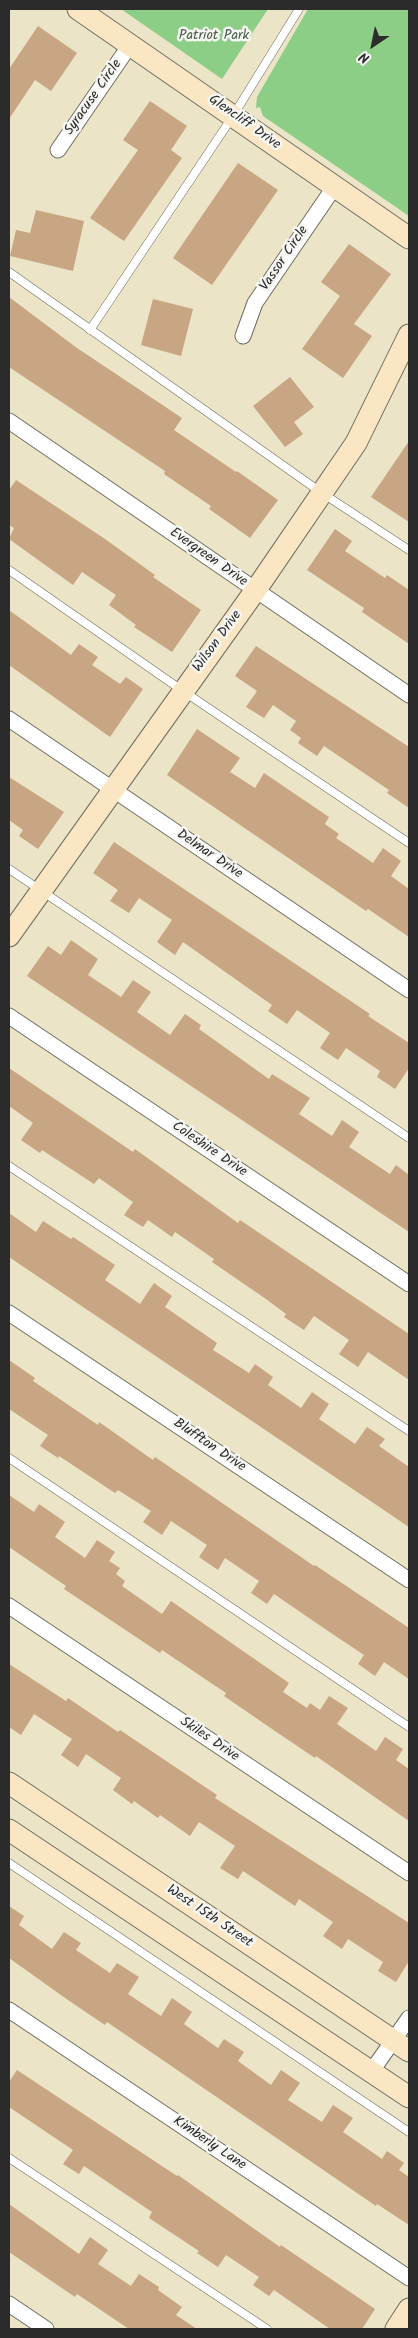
<!DOCTYPE html>
<style>
body{margin:0}
#map{position:relative;width:418px;height:2338px;overflow:hidden;background:#ebe4c6;font-family:Kalam,sans-serif}
canvas{display:block}
.frame{position:absolute;inset:0;border:10px solid #2b2b2b;pointer-events:none}
.north{position:absolute;left:348px;top:20px;width:50px;height:50px;-webkit-text-stroke:4px #f6f6f2;paint-order:stroke;rotate:214deg;font-size:14px;font-weight:700;line-height:20px;text-align:center;color:#2b2b2b}
.north::after{content:'';display:block;margin:auto;width:18px;height:22px;background:#2b2b2b;clip-path:polygon(50% 0,100% 100%,50% 72%,0 100%)}
</style>
<div id="map">
<canvas width="418" height="2338"></canvas>
<div class="frame"></div>
<div class="north">N</div>
</div>
<script>
const ctx = document.querySelector('canvas').getContext('2d');
ctx.lineJoin = 'round';
function fill(path, color) { ctx.fillStyle = color; ctx.fill(path, 'evenodd'); }
function trace(path, color, width, dash) { ctx.strokeStyle = color; ctx.lineWidth = width; ctx.lineCap = dash ? 'butt' : 'round'; ctx.setLineDash(dash || []); ctx.stroke(path); }
function write(font, color, halo, rows, align = 'center') {
  ctx.font = font + ' Kalam,sans-serif'; ctx.lineWidth = 5; ctx.setLineDash([]); ctx.textBaseline = 'middle'; ctx.strokeStyle = halo; ctx.fillStyle = color; for (const [text, x, y, turn = 0] of rows) {
    ctx.save(); ctx.translate(x, y); ctx.rotate((+turn || 0) * Math.PI / 180); ctx.textAlign = isNaN(turn) ? turn : align; if (halo) ctx.strokeText(text, 0, 0); ctx.fillText(text, 0, 0); ctx.restore();
  }
}
fill(new Path2D(`
 M121 9H268L222 79Z
 M308 9H409V216L263 116 260 107 256 108 257 97Z`), '#8cce86');
fill(new Path2D(`
 M38 26 77 53 51 91 35 80 9 119V69Z
 M150 101 187 126 171 150 182 158 124 241 90 218 138 150 123 140Z
 M238 163 278 190 212 285 173 258Z
 M36 210 84 221 73 271 10 256 16 230 30 233Z
 M349 244 391 274 354 324 372 336 343 378 302 349 340 296 321 282Z
 M9 297 77 348 182 418 174 430 236 472 237 471 278 500 250 538 209 509 211 506 164 474 165 471 9 367Z
 M153 299 193 309 181 356 141 345Z
 M290 377 314 407 294 422 303 434 285 447 253 406Z
 M409 441V522L371 497Z
 M16 480 105 539 155 575 153 577 201 610 172 652 134 627 136 625 109 605 116 595 82 572 73 585 9 539 14 528 9 525V490Z
 M335 529 352 541 345 551 385 578 387 575 409 590V644L362 612 364 608 307 570Z
 M9 610 71 655 79 644 98 657 92 665 120 684 126 677 143 689 110 737 9 665Z
 M256 646 409 747V808L387 793 389 790 324 746 317 756 298 743 301 738 290 730 296 721 273 705 264 718 246 707 257 691 235 676Z
 M197 729 240 758 230 772 255 788 264 773 329 817 325 824 339 834 336 838 373 863 383 848 401 861 391 876 409 889V937L368 909 366 911 167 775Z
 M9 777 64 812 38 849 19 836 23 830 9 820Z
 M114 842 370 1014 368 1016 409 1043V1068L395 1089 377 1077 380 1071 346 1048 338 1060 320 1048 330 1033 297 1010 287 1024 268 1011 272 1005 183 942 175 955 157 942 172 920 139 898 129 913 110 901 118 890 93 873Z
 M71 940 98 959 88 975 121 997 133 980 151 992 137 1012 170 1035 185 1014 201 1025 199 1029 269 1079 272 1074 310 1098 299 1114 332 1136 342 1120 359 1132 349 1147 390 1174 396 1165 409 1175V1232L27 976 48 946 61 955Z
 M9 1068 133 1152 135 1149 238 1223 240 1220 409 1334V1380L368 1352 358 1367 339 1354 349 1340 314 1316 304 1330 284 1317 286 1314 266 1299 212 1262 214 1259 175 1232 172 1237 148 1220 143 1227 124 1215 133 1202 99 1178 94 1184 42 1150 40 1153 21 1140 33 1123 9 1106Z
 M9 1213 36 1232 43 1221 71 1239 73 1237 115 1265 105 1280 140 1304 154 1283 172 1296 165 1307 217 1343 213 1350 249 1373 255 1364 273 1377 268 1385 301 1408 312 1392 329 1404 319 1419 355 1444 367 1427 385 1439 379 1446 409 1467V1527L9 1257Z
 M9 1360 35 1378 33 1381 98 1425 99 1422 153 1460 155 1457 314 1566 315 1565 409 1628V1679L384 1662 375 1676 358 1664 364 1655 328 1631 274 1594 267 1604 251 1593 259 1581 225 1558 218 1570 199 1557 207 1545 171 1521 162 1535 143 1522 151 1511 118 1490 115 1493 59 1456 58 1458 40 1446 48 1435 9 1409Z
 M9 1495 34 1512 39 1504 65 1522 55 1537 85 1558 97 1540 115 1552 109 1561 120 1568 116 1574 125 1581 122 1586 162 1614 171 1601 289 1683 283 1692 307 1708 310 1703 320 1710 329 1696 348 1708 337 1724 376 1751 385 1737 403 1749 396 1760 409 1769V1821L316 1756 315 1758 275 1731 224 1696 226 1693 162 1650 160 1653 64 1589 66 1586 9 1547Z
 M9 1664 66 1701 68 1698 118 1732 120 1730 217 1795 215 1798 409 1923V1961L396 1982 378 1971 383 1962 348 1939 342 1949 323 1936 333 1922 299 1899 295 1906 243 1871 238 1879 220 1868 235 1846 199 1822 190 1836 160 1815 158 1818 134 1801 132 1804 113 1790 121 1778 86 1754 78 1767 61 1755 72 1739 34 1714 21 1735 9 1727Z
 M9 1906 24 1916 19 1925 52 1949 64 1932 81 1943 76 1950 110 1973 117 1963 139 1977 128 1994 161 2016 172 1998 192 2012 184 2024 218 2048 224 2039 244 2052 238 2061 271 2085 281 2070 300 2083 288 2100 322 2122 333 2105 353 2118 343 2132 382 2159 387 2151 404 2163 399 2170 409 2177V2225L377 2204 376 2206 107 2022 105 2025 68 2000 9 1958Z
 M17 2070 177 2176 178 2175 280 2247 281 2245 375 2309 362 2329H330L274 2290 269 2296 253 2285 259 2277 226 2255 218 2267 197 2253 199 2251 149 2218 152 2212 84 2166 79 2174 63 2164 73 2150 9 2107V2082Z
 M9 2204 79 2254 90 2237 108 2250 98 2264 131 2286 139 2274 159 2287 158 2290 182 2307 176 2315 197 2329H129L77 2294 75 2297 9 2252Z`), '#c8a583');
const lane = new Path2D(`
 M9 272 322 493 409 550
 M90 330 233 116 299 9
 M9 570 183 691 409 843
 M9 869 409 1138
 M9 1166 409 1431
 M9 1458 409 1727
 M9 1863 409 2132
 M9 2158 267 2329`);
const street = new Path2D(`
 M58 150 130 45
 M243 336 255 303 335 186
 M9 421 409 695
 M9 719 409 990
 M9 1016 409 1284
 M9 1313 409 1580
 M9 1606 409 1873
 M9 2010 409 2278
 M371 2072 409 2018
 M9 2304 46 2329`);
const secondary = new Path2D(`
 M78 9 409 238
 M9 936 255 591 356 443 409 335
 M9 1783 409 2051
 M9 1830 409 2097
 M396 2329 409 2309`);
trace(lane, '#6e6c61', 9);
trace(street, '#6e6c61', 17);
trace(secondary, '#6e6c61', 23);
trace(lane, '#fff', 8);
trace(street, '#fff', 15);
trace(secondary, '#fbe6c4', 21);
write('14px', '#485c46', '#f6f6f2', [
 ["Patriot Park",214,37]
]);
write('14px', '#2b2b2b', '#f6f6f2', [
 ["Syracuse Circle",94,98,-55],
 ["Glencliff Drive",244,123,35],
 ["Vassor Circle",285,259,-56],
 ["Evergreen Drive",208,558,35],
 ["Wilson Drive",218,642,-54],
 ["Delmar Drive",209,855,34],
 ["Coleshire Drive",209,1150,34],
 ["Bluffton Drive",209,1446,34],
 ["Skiles Drive",209,1740,34],
 ["West 15th Street",209,1917,34],
 ["Kimberly Lane",209,2144,34]
]);
</script>
